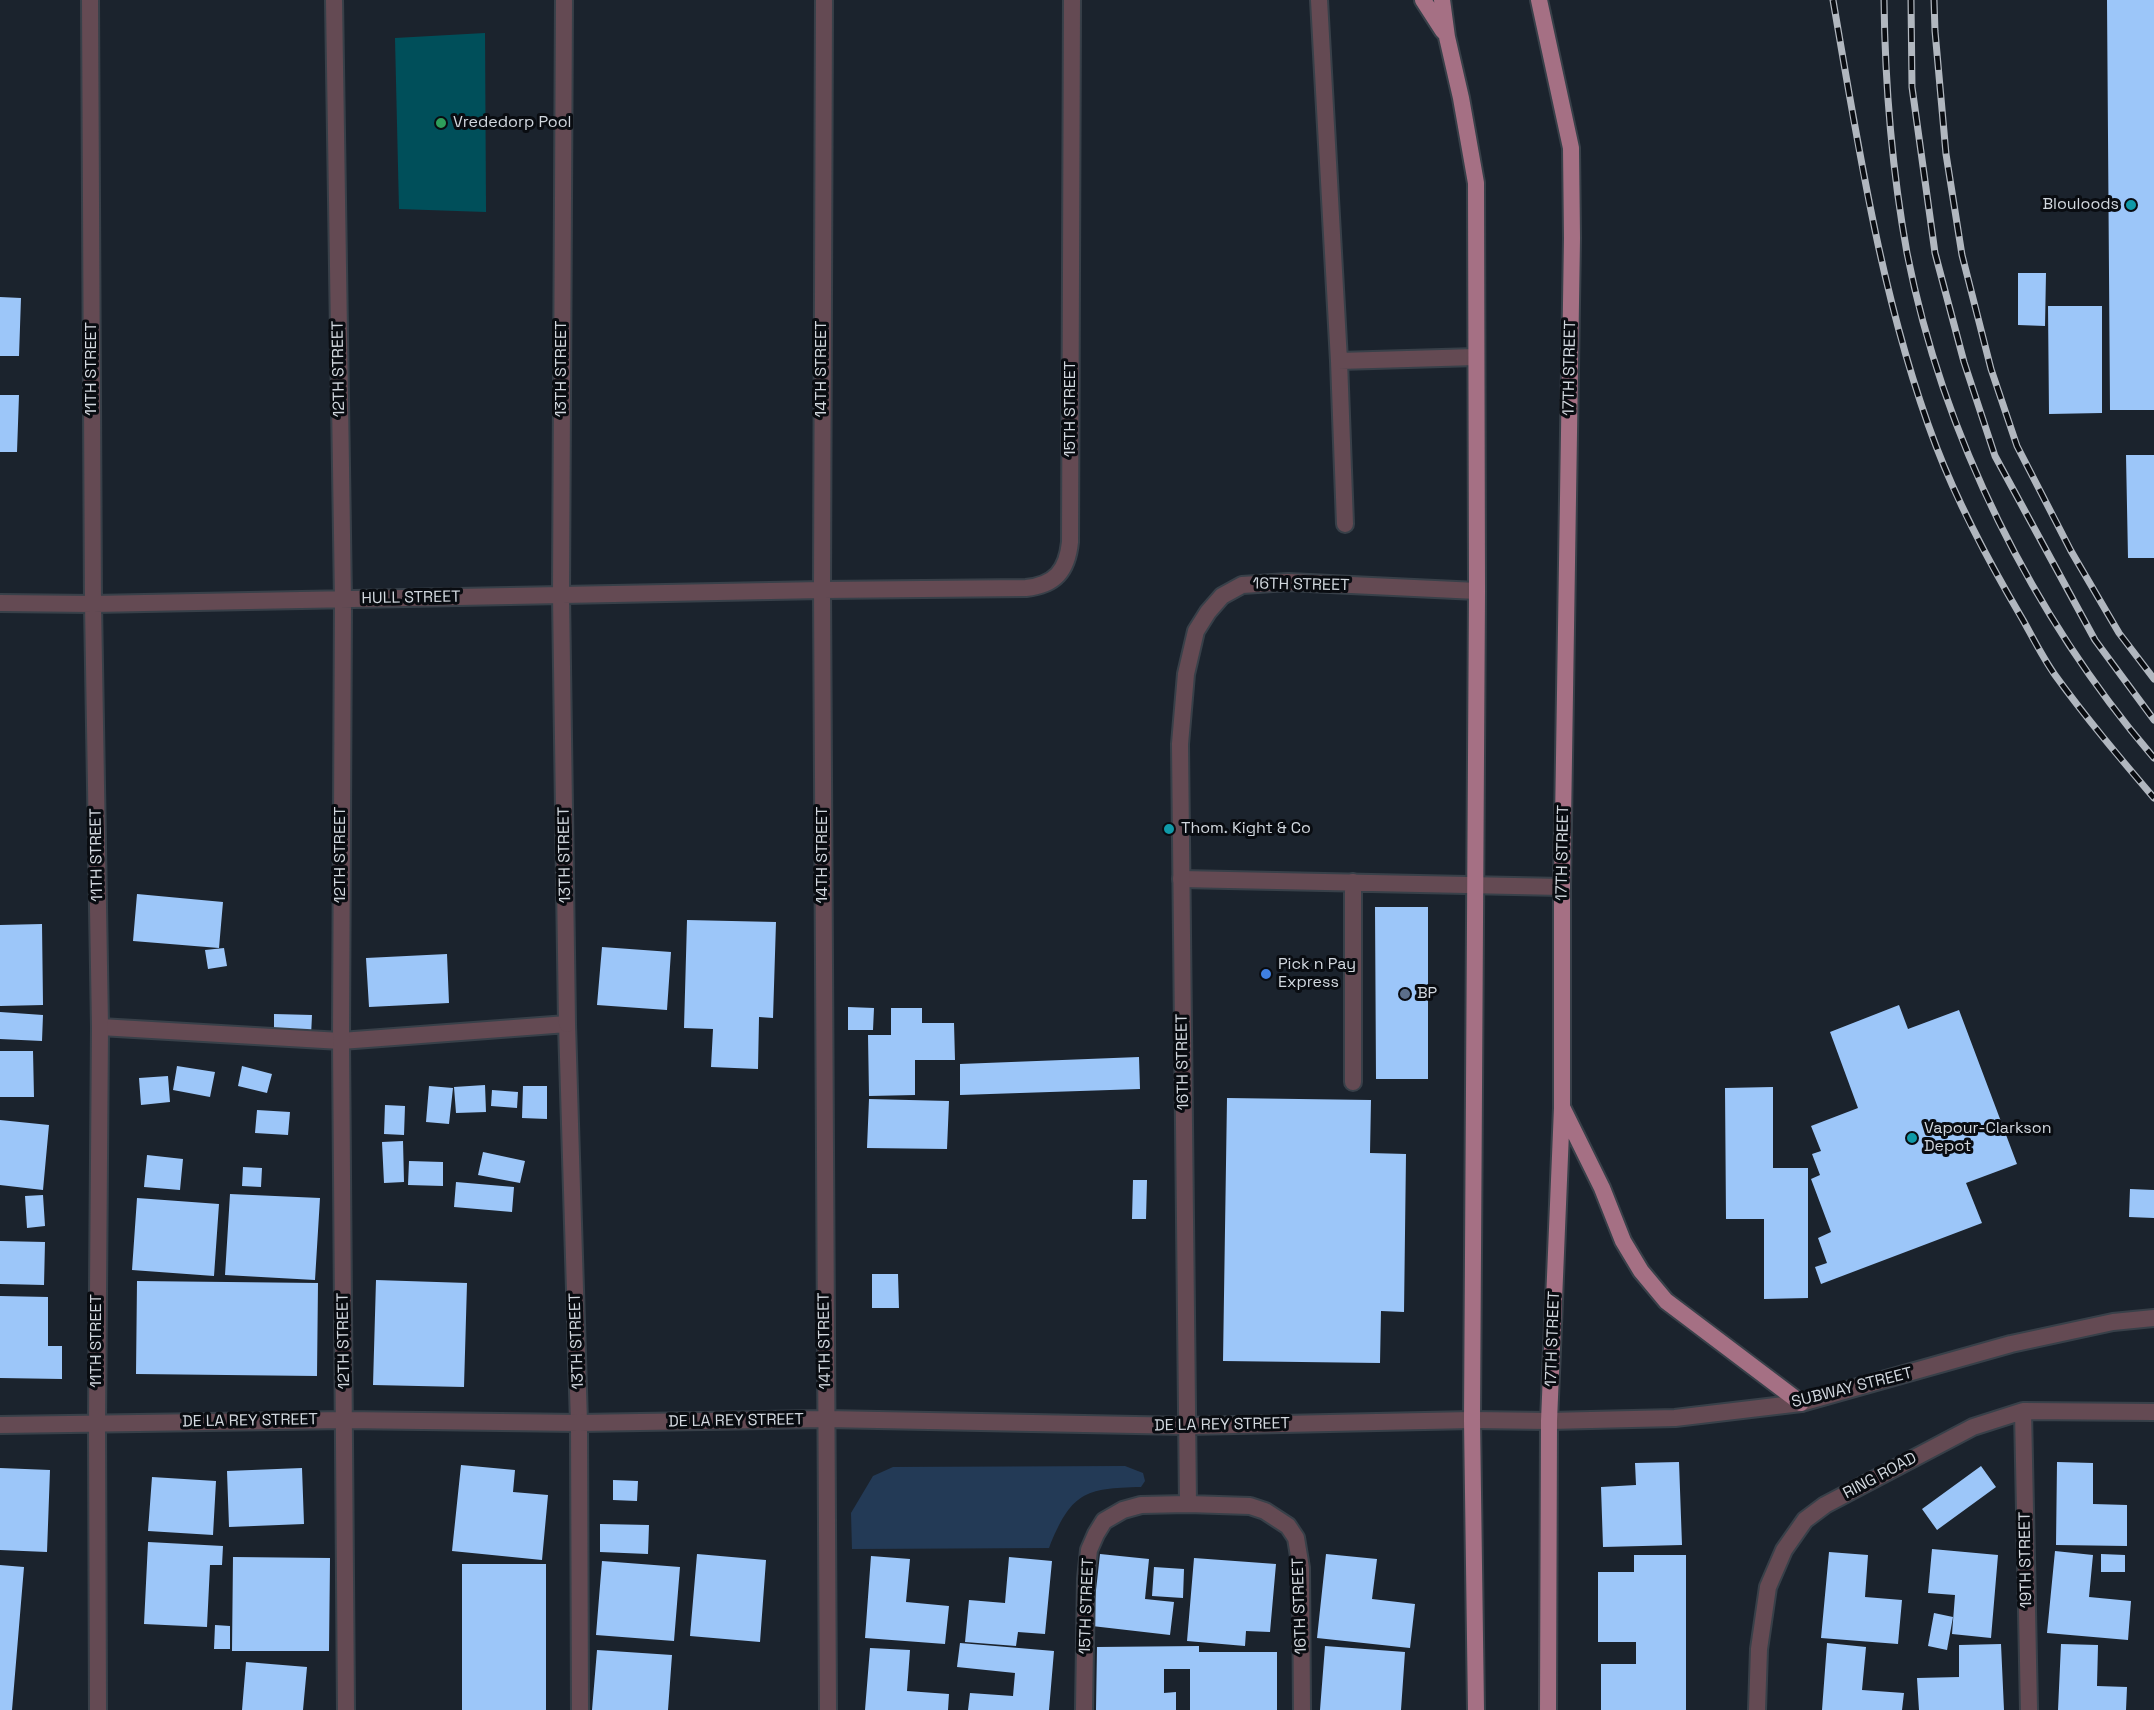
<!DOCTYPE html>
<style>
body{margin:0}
canvas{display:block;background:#1b232d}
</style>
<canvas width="2154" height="1710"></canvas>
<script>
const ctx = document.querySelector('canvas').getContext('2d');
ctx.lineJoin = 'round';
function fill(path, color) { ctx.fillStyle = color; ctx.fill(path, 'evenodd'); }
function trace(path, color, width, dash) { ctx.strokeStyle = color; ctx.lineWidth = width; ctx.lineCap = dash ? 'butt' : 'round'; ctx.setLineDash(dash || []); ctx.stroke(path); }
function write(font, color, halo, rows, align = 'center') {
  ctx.font = font + ' "Space Grotesk",sans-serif'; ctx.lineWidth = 6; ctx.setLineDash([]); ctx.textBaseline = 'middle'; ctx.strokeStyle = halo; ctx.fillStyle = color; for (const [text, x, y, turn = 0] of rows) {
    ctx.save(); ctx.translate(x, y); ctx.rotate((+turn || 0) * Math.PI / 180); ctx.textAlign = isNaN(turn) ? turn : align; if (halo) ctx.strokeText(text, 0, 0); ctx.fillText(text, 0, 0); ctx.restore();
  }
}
fill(new Path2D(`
 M1125 1466 1143 1473 1145 1481 1141 1487C1084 1488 1071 1493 1049 1548L852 1549 851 1513 873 1476 893 1467Z`), '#233a56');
fill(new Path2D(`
 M485 33 486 212 399 209 395 38Z`), '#004f5a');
fill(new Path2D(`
 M2107 0H2154V410H2110Z
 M2018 273H2046L2045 326 2018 325Z
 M0 297 21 298 19 356H0Z
 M2048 306H2102V413L2049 414Z
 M0 395H19L17 452H0Z
 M2126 455H2154V558H2128Z
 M137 894 223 902 219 948 133 941Z
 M1375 907H1428V1079H1376Z
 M687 920 776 922 773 1018 759 1017 758 1069 711 1067 713 1029 684 1028Z
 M42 924 43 1005 0 1006V925Z
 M602 947 671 952 667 1010 597 1005Z
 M224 948 227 966 208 969 205 950Z
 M447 954 449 1003 369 1007 366 958Z
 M1899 1005 1908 1029 1959 1010 2017 1164 1966 1183 1982 1223 1821 1284 1815 1267 1827 1263 1818 1238 1831 1232 1811 1179 1820 1175 1812 1154 1821 1151 1811 1126 1858 1108 1830 1032Z
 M848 1007 874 1008 873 1030H848Z
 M891 1008H922V1023H954L955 1060H915V1095L869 1096 868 1035H891Z
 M0 1012 43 1015 42 1041 0 1039Z
 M274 1014 312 1015 311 1036 274 1035Z
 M0 1051H33L34 1097H0Z
 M1139 1057 1140 1089 960 1095V1064Z
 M177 1066 215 1072 210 1097 173 1090Z
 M242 1066 272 1074 267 1093 238 1086Z
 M168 1076 170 1102 141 1105 139 1078Z
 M485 1085 486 1112 456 1113 454 1087Z
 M429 1086 453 1088 449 1124 426 1122Z
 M523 1086H547V1119L522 1118Z
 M1773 1087V1168H1808V1298L1764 1299V1219H1726L1725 1088Z
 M492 1090 518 1092 517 1108 491 1106Z
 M1227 1098 1371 1100 1370 1153 1406 1154 1404 1312 1381 1311 1380 1363 1223 1361Z
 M869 1099 949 1101 947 1149 867 1148Z
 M385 1105 405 1106 404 1135 384 1134Z
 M257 1110 290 1112 288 1135 255 1133Z
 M0 1120 49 1125 43 1190 0 1185Z
 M403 1141 404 1182 384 1183 382 1142Z
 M483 1152 525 1161 520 1183 478 1175Z
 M147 1155 183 1159 180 1190 144 1187Z
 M409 1161 443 1162V1186L408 1185Z
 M243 1167 262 1168 261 1187 242 1186Z
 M1133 1180H1147L1146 1219H1132Z
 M456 1182 514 1187 512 1212 454 1207Z
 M2130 1189 2154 1190V1218L2129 1217Z
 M230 1194 320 1198 315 1280 225 1275Z
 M43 1195 45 1226 27 1228 25 1196Z
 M137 1198 219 1204 214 1276 132 1270Z
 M0 1241 45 1242 44 1285 0 1284Z
 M872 1274H898L899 1308H872Z
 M376 1280 467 1283 464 1387 373 1385Z
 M137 1281 318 1283 317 1376 136 1374Z
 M0 1296 48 1297V1346H62V1379L0 1378Z
 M1679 1462 1682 1545 1603 1547 1601 1487 1636 1485 1635 1463Z
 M2057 1462 2093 1463V1504L2127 1505V1546L2056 1545Z
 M461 1465 515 1470 513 1492 548 1495 542 1560 452 1551Z
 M1981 1466 1996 1487 1937 1530 1922 1509Z
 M0 1468 50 1470 47 1552 0 1550Z
 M302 1468 304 1524 229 1527 227 1471Z
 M152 1477 216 1481 213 1535 148 1531Z
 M613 1480 638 1481 637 1501 613 1500Z
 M600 1524 649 1525 648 1554 600 1552Z
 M148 1542 223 1546 222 1565H210L207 1627 144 1624Z
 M1932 1549 1998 1555 1991 1638 1952 1634 1955 1595 1928 1593Z
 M2055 1551 2093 1555 2089 1597 2131 1601 2128 1640 2047 1633Z
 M1829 1552 1868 1555 1865 1597 1902 1600 1898 1644 1821 1638Z
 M697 1554 766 1560 760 1642 690 1636Z
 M1100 1554 1149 1559 1145 1599 1174 1602 1170 1635 1092 1626Z
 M1326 1554 1377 1559 1372 1599 1415 1604 1410 1648 1317 1638Z
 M2101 1554 2125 1555V1572H2101Z
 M1634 1555H1686V1710H1601V1664H1636V1642H1598V1572H1634Z
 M871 1556 910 1559 906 1602 949 1606 945 1644 865 1638Z
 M233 1557 330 1558 329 1651H232Z
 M1009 1557 1052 1561 1045 1634 1018 1632 1016 1646 965 1642 969 1600 1005 1603Z
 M1194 1558 1276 1564 1270 1632 1246 1631 1245 1646 1187 1641Z
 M602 1561 680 1567 674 1641 596 1635Z
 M462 1564H546V1710H462Z
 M0 1565 24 1567 12 1710H0Z
 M1154 1567 1184 1569 1183 1598 1152 1596Z
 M1934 1613 1953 1617 1947 1650 1928 1646Z
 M215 1625 230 1626V1649H214Z
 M960 1643 1054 1651 1049 1710H968L970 1693 1013 1696 1015 1673 957 1667Z
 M1827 1643 1866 1647 1862 1690 1904 1693 1902 1710H1822Z
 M2001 1644 2004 1710H1919L1917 1678 1959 1677V1645Z
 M2061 1644 2098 1645 2097 1686 2127 1687 2126 1710H2058Z
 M1199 1646V1652H1277V1710H1190V1669H1164V1693L1176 1692V1710H1096L1097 1647Z
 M1325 1646 1405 1652 1401 1710H1320Z
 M870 1648 910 1650 907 1691 949 1694 948 1710H865Z
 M597 1650 672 1655 668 1710H592Z
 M246 1662 307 1667 303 1710H242Z`), '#9cc6f9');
const service = new Path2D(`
 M1319 0 1339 361 1345 524
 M1339 361 1476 357
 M1181 879 1562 887
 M1353 882V1082`);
const pedestrian = new Path2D(`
 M100 1027 341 1041 567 1024 579 1423`);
const minor = new Path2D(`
 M90 0 93 604 100 1027 97 1424 98 1710
 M334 0 343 600 341 1041 346 1710
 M564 0 561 595 567 1024
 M824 0 822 590 828 1710
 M0 603 93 604 822 590 1026 588C1055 585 1067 571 1070 542L1072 0
 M2023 1411 2029 1710
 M579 1423 580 1710
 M0 1425 345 1420 579 1423 826 1419 1187 1426 1472 1420
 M1188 1504 1180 744 1186 674 1196 631 1208 612 1222 596 1242 585 1288 582 1477 591
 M1084 1710 1086 1579 1089 1550 1096 1534 1104 1521 1123 1510 1141 1505 1188 1504 1250 1506 1265 1511 1288 1526 1296 1538 1301 1568 1302 1710
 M1757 1710 1759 1649 1768 1587 1784 1550 1805 1520 1825 1505 1973 1427 2023 1411 2154 1412`);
const tertiary = new Path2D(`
 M1472 1420 1549 1421 1675 1418 1801 1403 2011 1344 2113 1322 2154 1318`);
const primary = new Path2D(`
 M1423 0 1443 31
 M1442 0 1447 37 1461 98 1476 183 1477 591 1472 1420 1476 1710
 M1539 0 1571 148 1572 238 1562 887V1108L1549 1421 1548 1710
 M1563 1109 1602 1188 1623 1241 1641 1271 1666 1301 1801 1403`);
trace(service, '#384049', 20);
trace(pedestrian, '#384049', 20);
trace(minor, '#384049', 20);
trace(tertiary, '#384049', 20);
trace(primary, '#384049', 20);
trace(service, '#644a53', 16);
trace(pedestrian, '#644a53', 16);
trace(minor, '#644a53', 16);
trace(tertiary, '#644a53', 16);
trace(primary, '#a57084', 16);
const rail = new Path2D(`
 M1833 0C1859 150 1882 303 1936 446 1959 506 1990 564 2023 620 2033 638 2043 658 2055 675 2086 718 2120 758 2154 798
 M1884 0C1885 84 1892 170 1907 253 1943 436 2033 617 2154 758
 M1911 0 1912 87 1935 253 1964 362 1995 456 2095 640 2154 720
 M1934 0 1935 31 1946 154 1962 255 1991 369 2017 446 2071 551 2119 633 2154 679`);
trace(rail, '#b1b7bf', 7);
trace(rail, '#090c11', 4.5, [14]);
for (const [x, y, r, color] of [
 [441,123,6,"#2e9e5b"],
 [2131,205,6,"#0f9aa8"],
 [1169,829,6,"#0f9aa8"],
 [1266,974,6,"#3f7fe0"],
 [1405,994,6,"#5c6f8a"],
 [1912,1138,6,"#0f9aa8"]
]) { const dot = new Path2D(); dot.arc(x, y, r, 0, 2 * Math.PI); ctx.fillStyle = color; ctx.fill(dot); trace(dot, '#090c11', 2); }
write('16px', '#d2d8df', '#090c11', [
 ["Vrededorp Pool",453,123],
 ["Blouloods",2119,205,"right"],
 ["Thom. Kight & Co",1181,829],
 ["Pick n Pay",1278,965],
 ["Express",1278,983],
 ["BP",1417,994],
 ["Vapour-Clarkson",1924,1129],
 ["Depot",1924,1147]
], 'left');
write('16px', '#d2d8df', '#090c11', [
 ["17TH STREET",1570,368,-89],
 ["11TH STREET",92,369,-90],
 ["12TH STREET",339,369,-91],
 ["13TH STREET",562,369,-90],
 ["14TH STREET",822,369,-90],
 ["15TH STREET",1071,409,-90],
 ["16TH STREET",1301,585,1],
 ["HULL STREET",411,598,-1],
 ["17TH STREET",1563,853,-89],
 ["11TH STREET",97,855,-91],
 ["12TH STREET",341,855,-90],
 ["13TH STREET",565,855,-91],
 ["14TH STREET",823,855,-90],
 ["16TH STREET",1183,1062,-91],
 ["17TH STREET",1553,1339,-88],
 ["11TH STREET",97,1341,-90],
 ["12TH STREET",344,1341,-91],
 ["13TH STREET",577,1341,-92],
 ["14TH STREET",825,1341,-91],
 ["SUBWAY STREET",1852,1388,-14],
 ["DE LA REY STREET",250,1421,-1],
 ["DE LA REY STREET",736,1421,-1],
 ["DE LA REY STREET",1222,1425,-1],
 ["RING ROAD",1880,1476,-28],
 ["19TH STREET",2026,1560,-91],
 ["15TH STREET",1087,1606,-88],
 ["16TH STREET",1300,1606,-92]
]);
</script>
